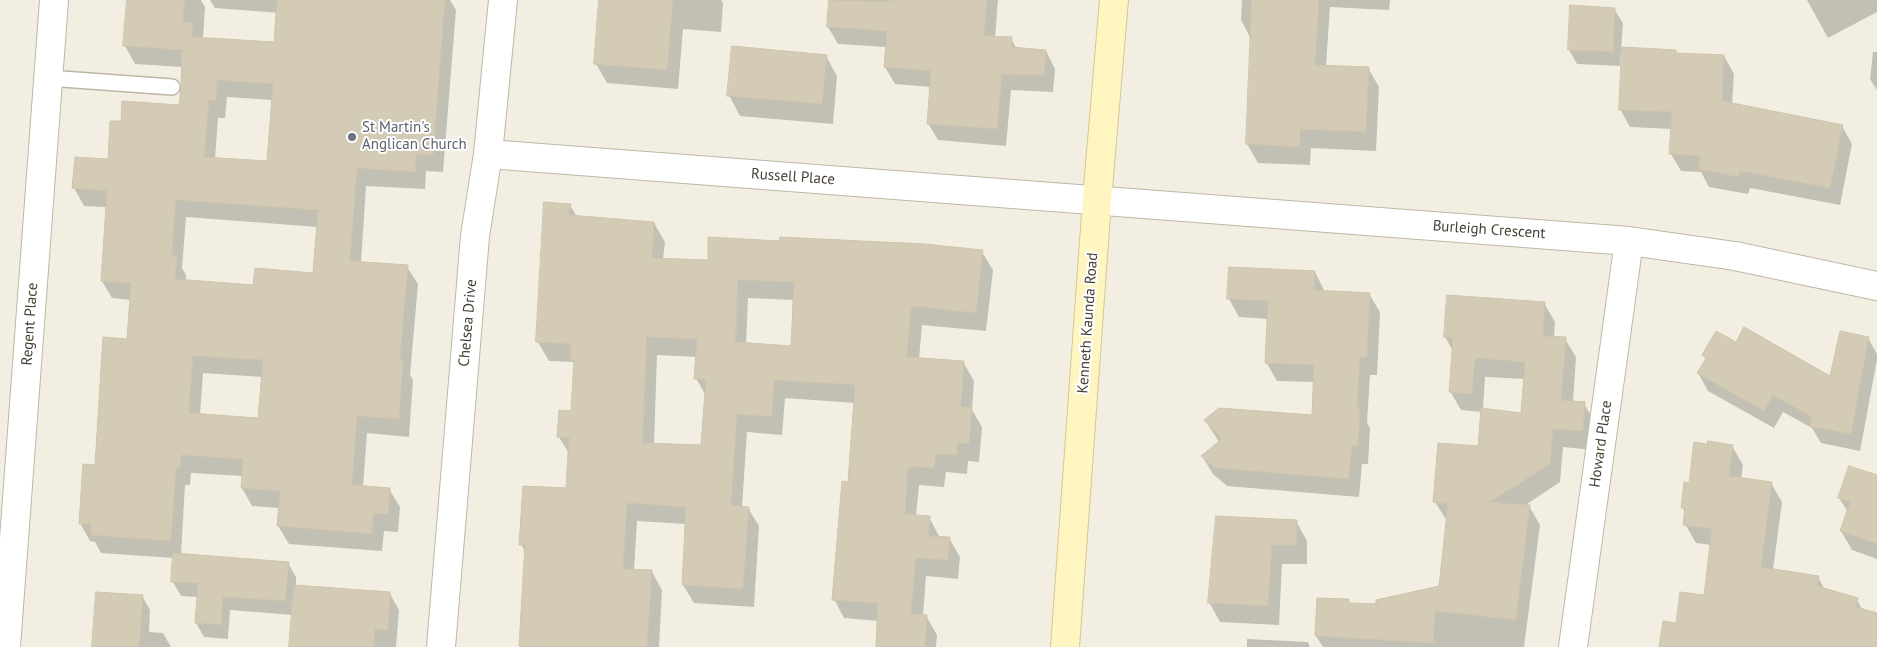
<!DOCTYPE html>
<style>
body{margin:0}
canvas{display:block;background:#f2efe2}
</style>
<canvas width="1877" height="647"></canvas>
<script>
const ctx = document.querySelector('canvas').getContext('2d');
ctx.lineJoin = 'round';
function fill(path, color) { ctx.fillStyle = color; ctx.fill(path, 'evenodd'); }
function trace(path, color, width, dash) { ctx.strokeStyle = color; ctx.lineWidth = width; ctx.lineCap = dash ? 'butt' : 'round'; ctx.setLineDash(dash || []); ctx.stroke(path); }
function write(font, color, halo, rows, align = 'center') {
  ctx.font = font + ' "PT Sans",sans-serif'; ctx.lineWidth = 4; ctx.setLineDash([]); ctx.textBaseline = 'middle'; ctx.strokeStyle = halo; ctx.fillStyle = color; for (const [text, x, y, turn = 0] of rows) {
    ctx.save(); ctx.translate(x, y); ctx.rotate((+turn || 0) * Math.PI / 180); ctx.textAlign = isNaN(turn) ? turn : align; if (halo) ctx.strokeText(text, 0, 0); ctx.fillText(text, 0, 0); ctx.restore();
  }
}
fill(new Path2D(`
 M128 0H201L205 7 203 39 397 51 399 22 215 8 210 0H450L456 10 443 172 426 171 425 189 366 186 361 263 407 267 418 284 410 375 413 380 409 437 367 433 363 487 389 489 400 507 398 532 384 531 382 551 289 544 278 526 280 508 252 506 242 488 243 476 191 473 190 485H185L181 555 288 563 296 577V586L390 594 399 610 396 647H290L293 615 230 610 228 639 204 637 196 623 198 597 181 596 173 582 174 558 101 553 95 542 90 541 80 523 128 340 131 300 112 298 102 281 107 207 84 206 74 188 109 160 122 123 180 106 182 67 135 64 125 46ZM227 97 273 100 268 162 215 159 218 118H225ZM186 217 318 227 314 275 254 286 186 281V275L182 268ZM203 373 263 377 260 419 200 415Z
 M601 0H721L723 3 721 32 683 29 678 89 607 83 596 64Z
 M830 0H998L995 38 1011 39 1017 49 1046 51 1055 69 1053 92 1011 90 1006 146 938 140 928 123 931 87 895 84 885 67 886 47 838 44 828 27Z
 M1242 0H1390L1389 10 1330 7 1326 66 1368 68 1379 87 1376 151 1311 148 1310 165 1258 163 1247 144 1251 39 1241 20Z
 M1807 0H1877V12L1828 38Z
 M1614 9 1623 23 1620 66 1577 64 1569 50Z
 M1675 51 1677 55 1724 56 1734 74 1732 105 1842 126 1852 144 1840 205 1750 188 1748 194 1709 187 1701 172 1681 171 1671 154 1672 129 1630 127 1620 109Z
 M1873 52H1877V90L1870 79Z
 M826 56 837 76 833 124 740 116 729 95Z
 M545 203 570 205 577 217 654 223 665 242 663 259 709 261 982 252 993 270 986 331 922 325 919 359 963 362 974 381 972 410 982 427 979 462 968 461 967 474 946 472 944 487 919 485 916 516 929 517 940 538H949L960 557 958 579 926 576 923 616H926L937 635 936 647H877L878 621 844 618 834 599 849 483 855 403 785 398 782 435 747 432 742 507 748 508 759 526 754 607 694 603 683 585 686 524 637 521 634 571 652 572 662 590 659 647H521L526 554 521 544 568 490 570 455 559 437 572 412 575 366 573 362 549 361 538 342ZM748 298 794 300 792 348 746 344ZM657 355 697 357 696 378 706 396 702 447 654 445Z
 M1315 272 1325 292 1369 294 1380 312 1377 375H1370L1367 423 1370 428 1368 464H1362L1359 497 1227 486 1213 474 1202 456 1219 442 1205 420 1313 416 1314 382 1277 381 1266 362 1269 319 1239 317 1229 299Z
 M1544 303 1555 322 1554 338 1565 339 1576 357 1573 402 1584 404 1595 422 1593 450 1563 447 1560 482 1524 506H1529L1540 525 1524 647H1323L1316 636 1348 600 1351 604 1409 607 1440 587 1447 521 1435 502 1479 447 1482 412 1461 410 1450 391 1453 351 1445 337ZM1485 377 1525 379 1522 414 1483 410Z
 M1868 338 1877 354V360L1860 451 1821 443 1812 428 1783 412 1774 428 1708 391 1698 373 1706 360 1703 355 1831 378Z
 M1732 446 1743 465 1741 479 1771 483 1782 502 1773 570 1818 577 1825 590 1857 600 1863 611 1877 615V647H1660L1677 624 1705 597 1712 545 1696 543 1685 524 1686 514 1682 507 1690 484Z
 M1877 476V559L1852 550 1841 531 1848 512 1839 498Z
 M1296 521 1307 541V564H1282L1279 625 1220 622 1209 602Z
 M142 596 150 610 149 632 163 633 171 647H93Z
 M1247 639 1308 642 1310 647H1247Z`), '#0003');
const building = new Path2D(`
 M127 0H185L183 22 193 23 192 37 274 42 277 0H445L433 155 416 154 415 172 357 168 350 261 408 265 400 360 403 361 399 419 357 416 352 485 390 488 388 515 374 513 372 534 277 526 280 491 241 488 243 459 181 455 180 468 176 467 171 541 90 535 91 524H79L83 464 95 465 103 337 127 339 131 283 101 281 107 191 72 188 75 157 108 159 110 121H121L122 101 179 105 181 88 182 50 123 46ZM217 80 273 84 267 161 204 157 209 100 216 101ZM176 200 318 210 313 273 255 268 253 285 175 279 177 256H172ZM193 356 263 360 258 418 189 413Z
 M599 0H673L667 70 594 64Z
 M829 0 889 2V0H987L984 36 1012 37 1011 47 1046 50 1044 75 1002 74 997 129 927 124 931 71 884 67 887 31 827 27Z
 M1252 0H1319L1315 65 1369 67 1366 132 1300 129V147L1246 144Z
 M1570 5 1615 8 1613 52 1568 50Z
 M732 46 827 55 822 104 727 96Z
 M1622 47 1676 50V53L1724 55 1722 101 1843 125 1830 188 1740 171 1739 177 1698 169 1701 156 1669 154 1672 112 1619 110Z
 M544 202 571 204 569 215 654 222 652 258 708 260V237L779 241 780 237 924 244 983 250 976 313 911 306 907 357 964 361 961 407H972L969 444 958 443 957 455 936 454 934 468 908 467 905 514 930 516 928 536 950 537 948 560 916 558 911 614 927 615 925 647H876L878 603 832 600 842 481 848 482 855 385 774 380 772 417 737 414 731 505 749 507 743 589 682 585 686 507 627 503 623 569 652 570 647 647 519 646 525 545H519L523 486 566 488 569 437H557L559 410 571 411 574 360 570 359 571 344 536 342ZM738 280 794 282 791 346 736 342ZM647 337 697 339 694 379H706L701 445 643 443Z
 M1229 267 1315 271 1314 290 1370 293 1367 357H1360L1357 408 1360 409 1358 446H1352L1349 479 1215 468 1201 456 1222 439 1204 420 1219 408 1312 415 1314 365 1265 363 1268 301 1227 299Z
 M1447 295 1545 302 1543 336 1566 337 1561 400 1585 402 1583 431 1553 429 1550 464 1490 502 1530 505 1516 620 1435 611 1433 643 1315 636 1317 598 1349 599V603L1380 604H1376V600L1439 586 1448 504 1433 502 1438 443 1478 446 1481 408 1521 413 1525 362 1475 358 1472 394 1449 392 1453 338 1444 337Z
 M1744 327 1830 376 1840 331 1869 337 1851 434 1810 426 1812 417 1773 395 1764 411 1697 373 1706 358 1702 355 1716 331 1736 342Z
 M1708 441 1733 445 1729 476 1772 482 1761 567 1819 576 1817 586 1858 598 1856 607 1877 613V647H1659L1663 621 1676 623 1680 592 1704 595 1712 529 1683 525 1685 508H1681L1684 482 1689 483 1694 442 1707 444Z
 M1849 466 1877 475V544L1840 531 1850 502 1838 498Z
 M1216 516 1297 520 1296 545H1272L1268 606 1208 603Z
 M173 553 289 562 285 601 223 597 221 625 195 623 198 583 171 582Z
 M294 585 390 592 388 631 375 629 374 647H289Z
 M96 592 143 595 139 647H92Z`);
fill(building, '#d4cbb7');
trace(building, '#cfc4aa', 1);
const lane = new Path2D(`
 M48 78 172 87`);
const street = new Path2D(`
 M488 154 1629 241 1735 256 1877 286
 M6 647 54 0
 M441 647 475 236 488 154 503 0
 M1573 647 1629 241`);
const secondary = new Path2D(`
 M1065 647 1097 200 1114 0`);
trace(lane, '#beb7a5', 18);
trace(street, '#beb7a5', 30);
trace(secondary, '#d4c890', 30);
trace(lane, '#fff', 15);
trace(street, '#fff', 28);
trace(secondary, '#fff5c0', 28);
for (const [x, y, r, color] of [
 [352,137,5,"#6b7280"]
]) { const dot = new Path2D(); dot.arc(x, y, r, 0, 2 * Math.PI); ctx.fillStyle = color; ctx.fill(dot); trace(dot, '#fff', 2); }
write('15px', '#5b616d', '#fff', [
 ["St Martin's",362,128],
 ["Anglican Church",362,145]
], 'left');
write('15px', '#443f33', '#fff', [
 ["Russell Place",793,177,4],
 ["Burleigh Crescent",1489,230,4],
 ["Chelsea Drive",468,323,-85],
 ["Kenneth Kaunda Road",1088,323,-86],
 ["Regent Place",30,324,-86],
 ["Howard Place",1601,444,-82]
]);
</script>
